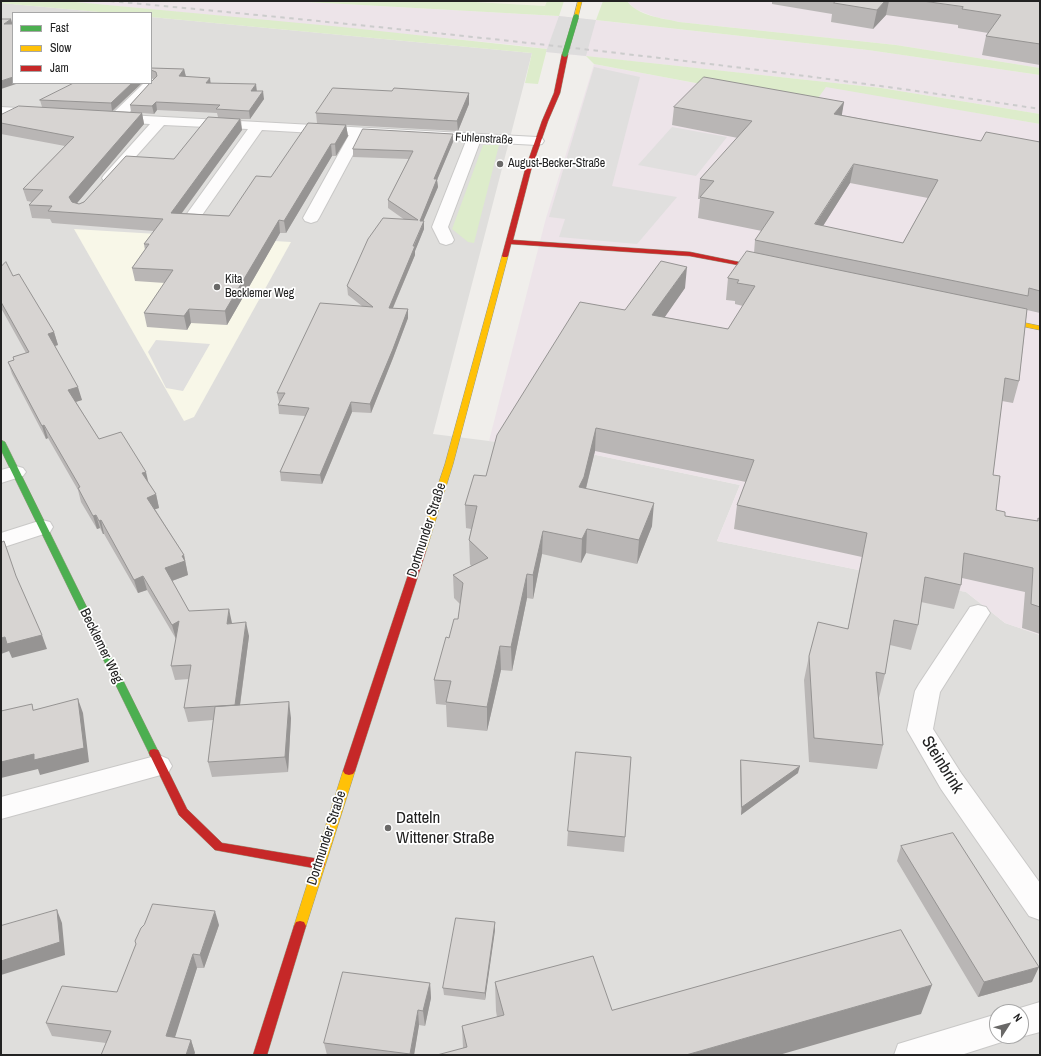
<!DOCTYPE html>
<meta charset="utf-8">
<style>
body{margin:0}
#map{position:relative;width:1041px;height:1056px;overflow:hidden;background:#f0eeeb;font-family:"Archivo Narrow",sans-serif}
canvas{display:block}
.frame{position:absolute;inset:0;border:2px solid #222;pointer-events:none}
.legend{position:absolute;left:12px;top:12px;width:140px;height:72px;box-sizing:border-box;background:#fff;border:1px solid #a7a7a7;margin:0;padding:5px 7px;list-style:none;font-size:12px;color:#222}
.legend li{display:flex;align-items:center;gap:8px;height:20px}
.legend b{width:20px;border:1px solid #a7a7a7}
.north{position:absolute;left:989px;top:1004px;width:40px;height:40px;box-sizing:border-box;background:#fff;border:1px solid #a7a7a7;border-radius:50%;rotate:54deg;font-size:11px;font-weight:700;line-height:16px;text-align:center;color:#222}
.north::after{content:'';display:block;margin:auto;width:14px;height:18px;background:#6a6968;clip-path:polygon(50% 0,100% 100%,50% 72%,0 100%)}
</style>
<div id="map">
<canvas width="1041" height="1056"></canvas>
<div class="frame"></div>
<ul class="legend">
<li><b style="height:5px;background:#4caf50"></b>Fast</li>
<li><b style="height:5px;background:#ffc107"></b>Slow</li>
<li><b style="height:5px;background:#c62828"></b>Jam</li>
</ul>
<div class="north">N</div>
</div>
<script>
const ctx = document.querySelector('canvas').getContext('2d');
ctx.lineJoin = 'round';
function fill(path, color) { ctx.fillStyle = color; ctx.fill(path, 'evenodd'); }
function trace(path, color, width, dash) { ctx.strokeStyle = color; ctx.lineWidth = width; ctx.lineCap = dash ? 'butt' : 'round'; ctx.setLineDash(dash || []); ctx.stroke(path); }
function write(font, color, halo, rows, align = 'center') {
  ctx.font = font + ' "Archivo Narrow",sans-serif'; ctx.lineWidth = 3.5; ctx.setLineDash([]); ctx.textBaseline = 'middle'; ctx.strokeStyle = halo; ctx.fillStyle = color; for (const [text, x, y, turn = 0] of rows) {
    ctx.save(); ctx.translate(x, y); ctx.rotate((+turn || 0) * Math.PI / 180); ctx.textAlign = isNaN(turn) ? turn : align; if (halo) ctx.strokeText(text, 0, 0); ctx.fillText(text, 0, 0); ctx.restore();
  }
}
fill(new Path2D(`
 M1 3 110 13H13V83H151V17L532 53 433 434 489 441 553 446 740 485 717 541 966 592 1005 623 1040 635V1055H1ZM997 1012H1021V1036H997Z`), '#dfdedc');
fill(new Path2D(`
 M65 1H290L559 16 868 50 1040 75V114L881 88 546 52 547 49 515 45Z
 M627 1H1040V68L896 45 679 22 655 17 635 9Z
 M594 64 812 105 826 86 1040 124V635L1005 623 966 592 717 541 740 485 553 446 489 441 546 218Z`), '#ede4e9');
fill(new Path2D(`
 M74 229 291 242 194 417 184 421Z`), '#f8f7e8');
fill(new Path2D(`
 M458 1H547L545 6Z`), '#efefdf');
fill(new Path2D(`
 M1 1H65L342 27 547 49 538 84 525 83 532 53 151 17V13H110L1 3Z
 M290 1H458L545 6 547 1H564L559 16Z
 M603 1H627C638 16 662 18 679 22L896 45 1040 68V75L868 50 596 20Z
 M586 56 881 88 1040 114V124L826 87 813 105 594 64Z
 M483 145H499L474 243 468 242 452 229Z`), '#ddeccb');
fill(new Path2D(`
 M594 67 640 77 612 186 677 197 637 244 559 237 565 219 549 217Z
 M672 127 727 137 696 176 638 165Z
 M156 340 210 344 183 391 166 388 148 352Z`), '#e0dfde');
fill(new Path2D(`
 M559 16 596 20 586 56 546 52Z`), '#dedddd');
const street = new Path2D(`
 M151 79 156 80 157 83 127 115 537 137 542 138 544 141 542 144 537 145 480 142 448 227 454 240 452 243 446 245 440 243 432 227 466 141 363 136 319 218 317 221 311 223 305 221 303 218 349 135 262 130 200 218 194 220 188 218 186 215 248 129 164 125 114 181 109 182 104 181 102 178 104 175 150 124 113 122 108 121 106 118 108 115 112 114 144 83H151Z
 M1 107 37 109 42 110 44 113 42 116 37 117 1 115Z
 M16 466 23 468 26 472 23 476 1 483V470Z
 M42 520 50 522 53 527 50 532 1 548V533Z
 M978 605 986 607 990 613 940 692 933 729 961 773 1040 883V920L1029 916 941 789 907 730 915 691 919 684 970 607Z
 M159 755 168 759 172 766 168 773 1 819V797Z
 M1040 1002V1032L1021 1037 1018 1036H1021V1012L1010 1011Z
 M997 1014V1036H1010L1008 1040 961 1055H894L898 1044Z`);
const fast = new Path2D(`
 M1 440 5 442 159 753 158 756 154 757 150 756 149 753 1 450Z`);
const slow = new Path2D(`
 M578 1H582L578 17 576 18 574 17Z
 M505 254 508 256 453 464 426 551 421 554 418 553 416 551 445 464 502 256Z
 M992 316 1040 326V330L992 320Z
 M349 767 353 768 355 771 306 926 304 930 300 931 296 930 294 926 343 771 345 768Z`);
const jam = new Path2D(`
 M565 52 568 54 560 93 548 121 531 170 513 240 690 252 768 268 771 270 770 271 690 256 511 244 508 256 507 257H503L502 256 525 170 542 121 554 93 562 54Z
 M421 548 426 551 355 771 353 774 349 775 345 774 343 771 416 551Z
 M154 749 158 750 187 809 222 843 319 859 323 860 325 864 323 868 319 869 215 850 179 815 149 753 150 750Z
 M300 921 304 922 306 926 267 1055H253L294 926 296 922Z`);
trace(street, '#c9c8c7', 2);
trace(fast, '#999a82', 1);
trace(slow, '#999a82', 1);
trace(jam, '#999a82', 1);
fill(street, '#fdfcfc');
fill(fast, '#4caf50');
fill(slow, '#ffc107');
fill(jam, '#c62828');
trace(new Path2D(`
 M110 1C421 30 731 62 1040 109`), '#ccc', 2, [4.5, 4.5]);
const fastBridge = new Path2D(`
 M565 54 576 17`);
trace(fastBridge, '#999a82', 6, []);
trace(fastBridge, '#4caf50', 5.5);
fill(new Path2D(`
 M772 1H1040V65L982 55 986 36 988 33 958 28V25L886 15 873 29 831 22 832 14 772 4Z
 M151 68 184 69 186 77 211 83 257 91 264 99 250 119H241L242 130 182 213 229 216 271 177 317 123 316 113 392 91 469 93V104L458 131 346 125 348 136 336 156H332L286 233H280L227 325 191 323 187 330 147 327 144 313 165 283 135 281 132 268 145 250 144 244 154 231 52 223 50 219 32 218 29 205 32 202 27 201 23 189 65 146 1 134V115L42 107 40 100 142 83 113 111 131 112 130 105 154 79 151 78ZM157 110 217 113 218 117 174 159 79 204 77 203 144 124 142 113 154 114Z
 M844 102 841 115 981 141 1040 142V313L1027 310 1019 381 1013 403 1002 401 993 475 996 510 1005 516 1037 521 1038 518H1040V634L1022 628 1025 592 962 578 961 585 954 609 921 602 918 625 911 650 890 645 885 674 879 698H878L883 745 877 769 809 762 804 680 809 656 848 628 862 557 734 529 737 505 746 482 595 451 586 489 652 526 637 564 586 553 581 563 542 554 533 599 527 598 512 671 501 670 487 731 447 727 446 705 436 704 434 680 449 638 458 619 460 604 454 598 453 575 471 566 470 564 469 540 471 529 466 528 465 505 486 476 625 310 685 288 664 317 728 329 743 306 735 304V301L726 300 728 278 754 253 755 240 762 231 698 218 700 199H698L700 179 738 138 672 125 674 107ZM850 183 928 198 903 243 823 226Z
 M453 142 437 180 438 187 423 221 424 229 415 251V255L393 308 408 309V318L393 358 371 413 352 412 322 484 281 481 280 472 305 416 279 414 278 405 280 402H279L277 393 362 306 348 295 347 286 405 220 388 208V200L409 159 353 157V149Z
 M1 267 13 276 54 332 58 345 55 346 82 400 76 402 99 439 149 483 156 494 159 508 155 509 184 555 188 575 172 581 189 611 232 623 249 636 240 706 291 718 288 772 212 777 208 762 213 720 188 722 184 708 189 679 175 680 171 666 176 639 147 590 138 593 104 534H103L100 528 97 529 81 502 78 490 48 438 46 439 12 374 8 362 14 360 13 357 26 353 1 308Z
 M631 757 624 852 567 846 568 831Z
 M741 760 798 773 741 815 740 768Z
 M901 846 1032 982 978 997 897 861Z
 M495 922V930L485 1000 444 995 443 988Z
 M219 925 204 968H197L174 1038 191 1040 195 1053 106 1043 52 1036 46 1023 117 992Z
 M495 982 612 1010 921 1014 463 1048 462 1026 497 1017 496 1011Z
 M430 983 431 998 425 1026 419 1025 414 1055H327L324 1043Z`), '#b9b6b5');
fill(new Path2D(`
 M885 1H889L886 15 873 29 877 10Z
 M11 19 13 26 4 24Z
 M184 69 186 77 179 76Z
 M13 77V83H19L1 89V81Z
 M210 78 211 86 206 83Z
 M132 83H142L112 111 111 103Z
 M256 84 257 92 251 91Z
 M263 91 264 99 250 119 249 111Z
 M469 93V104L458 131 457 121Z
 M156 102 157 110 154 114 152 106Z
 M844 102 841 120 834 114Z
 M142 113 144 124 72 209 69 197Z
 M240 119 242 130 173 225 171 213Z
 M346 125 348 136 336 156 335 144Z
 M453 134V142L437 180 438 187 420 229V221L434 179Z
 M331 144 332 156 286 233 284 221Z
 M854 164 850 183 811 245 815 224Z
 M279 220 280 233 227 325 225 311Z
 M424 221V229L415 251V255L389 317V308Z
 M687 267 685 288 651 337 652 315Z
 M189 309 191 323 187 330 184 316Z
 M408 309V318L393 358 371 413 370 404Z
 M54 332 58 345 51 347 48 334Z
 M78 387 82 400 72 403 68 390Z
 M351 402 352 412 322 484 320 475Z
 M44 425 48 438 46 439 42 426Z
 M596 428 595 451 583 500 579 487Z
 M146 472 149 485 142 473Z
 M156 494 159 508 150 511 147 498Z
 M654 503 652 526 637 564 639 540Z
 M96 515 100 528 97 529 93 516Z
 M101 520 104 534H103L99 521Z
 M587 529 586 553 581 563 582 539Z
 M543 531 542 554 533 599V575Z
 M184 555 188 575 169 582 165 568 182 556Z
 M527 574V598L512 671 511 647Z
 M143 576 147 590 138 593 134 580Z
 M229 609 232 623 227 624Z
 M179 621 176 639 172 625Z
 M246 622 249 636 238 719 235 705Z
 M42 635 47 649 12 658 9 651 1 654V638L5 637Z
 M500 646 501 670 487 731V707Z
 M78 699 83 713 89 762 40 775 38 769 1 778V762Z
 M289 702 291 718 288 772 285 757Z
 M800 766 798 773 741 815 742 807Z
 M57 910 62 923 65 955 1 975V961Z
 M215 911 219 925 204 968 200 955Z
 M495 922V930L485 1000V993Z
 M193 954 197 968 171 1050 166 1036Z
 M1039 967 1032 982 978 997 984 982Z
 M430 983 431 998 425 1026 423 1011Z
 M932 985 921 1014 779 1055H686Z
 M418 1010 419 1025 414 1055H410Z
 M191 1040 195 1053 194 1055H186Z`), '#969493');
const building = new Path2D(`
 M836 1H885L877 10 834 3Z
 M923 1H1040V44L986 36 1001 15 962 9 963 7Z
 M1 19H11L4 24H13V77L1 81Z
 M151 68 184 69 179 76 210 78 206 83 256 84 251 91H263L249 111 216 109 220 105 156 102 152 106 130 105 150 83H151V82L157 76 156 72 151 70Z
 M704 77 844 102 834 114 981 141 986 132 1040 142V291L1029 288 1028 296 755 240 774 212 700 197 714 181 700 179 752 121 674 107ZM854 164 938 180 903 243 815 224Z
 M74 83H132L111 103 40 100Z
 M333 88 392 91 394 88 469 93 457 121 316 113Z
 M19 106 142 113 69 197 72 202 79 204 84 202 126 156 174 159 208 117 240 119 171 213 229 216 256 176 271 177 308 123 346 125 335 144H331L284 221 279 220 225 311 189 309 184 316 144 313 173 270 132 268 149 244H144L163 219 48 211 52 206 29 205 43 190 23 189 74 137 1 123V115Z
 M363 129 453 134 434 179H437L420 221H424L413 246H415L389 308 408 309 393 349 370 404 351 402 320 475 280 472 309 408 278 405 285 393H277L320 303 373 307 347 286 368 239 383 218 418 220 388 200 413 151 353 149Z
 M747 251 1027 309 1019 381 1005 378 993 475 1000 476 996 510 1005 512V516L1038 521V518L1040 519V607L1031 604 1033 568 964 553 961 585 925 577 918 625 894 620 885 674 876 672 883 745 814 738 809 656 818 622 848 629 867 533 737 505 754 460 596 428 584 477 579 487 654 503 639 540 587 529 582 539 543 531 533 575 527 574 511 647 500 646 487 707 446 702 451 681 434 680 446 637 449 638 454 619H458L463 583 453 575 488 558 469 540 477 506 465 505 474 475 486 476 497 435 580 302 625 310 661 261 687 267 652 315 728 329 755 286 737 283 739 280 728 278Z
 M6 262 13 276 19 274 54 332 48 334 78 387 68 390 99 439 121 432 146 472 142 473 156 494 147 498 184 555 182 556 185 561 165 568 189 611 229 609 227 624 246 622 235 705 184 708 191 665 171 666 179 621 172 625 143 576 134 580 101 520 99 521 96 515 93 516 78 488 80 487 44 425 42 426 8 362 14 360 13 357 29 352 1 302V267Z
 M1 541 2 542 4 541 16 576 42 635 7 644 5 637 1 638Z
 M78 699 84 748 34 760V754L1 762V711L32 704 33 710Z
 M289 702 285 757 208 762 215 707Z
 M576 752 631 757 625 837 568 831Z
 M741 760 800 766 742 807Z
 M953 833 1039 967 984 982 901 846Z
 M153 904 215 911 200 955 193 954 166 1036 191 1040 186 1055H101L111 1031 46 1023 62 986 117 992 136 944 135 941 141 928 144 925Z
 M57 910 60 942 1 961V926Z
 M456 918 495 922 485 993 443 988Z
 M901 930 932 985 686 1055H437L467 1047 462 1026 504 1015 495 982 593 956 612 1010Z
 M343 972 430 983 423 1011 418 1010 410 1054 324 1043Z`);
fill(building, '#d7d4d2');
trace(building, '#969493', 1);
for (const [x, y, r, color] of [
 [500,164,4,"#6a6968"],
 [217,287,4,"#6a6968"],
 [388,828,4,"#6a6968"]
]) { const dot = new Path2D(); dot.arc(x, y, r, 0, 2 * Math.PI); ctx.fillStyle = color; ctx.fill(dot); trace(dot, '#fff', 1.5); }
write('12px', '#222', '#fff', [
 ["Fuhlenstraße",484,139,3]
]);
write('12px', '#222', '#fff', [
 ["August-Becker-Straße",508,164],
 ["Kita",225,280],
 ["Becklemer Weg",225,294]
], 'left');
write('14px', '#222', '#fff', [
 ["Dortmunder Straße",427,530,-72],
 ["Becklemer Weg",101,646,64],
 ["Dortmunder Straße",327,838,-72]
]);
write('17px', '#222', '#fff', [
 ["Steinbrink",942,765,58]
]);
write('17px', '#222', '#fff', [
 ["Datteln",396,818],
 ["Wittener Straße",396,838]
], 'left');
</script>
